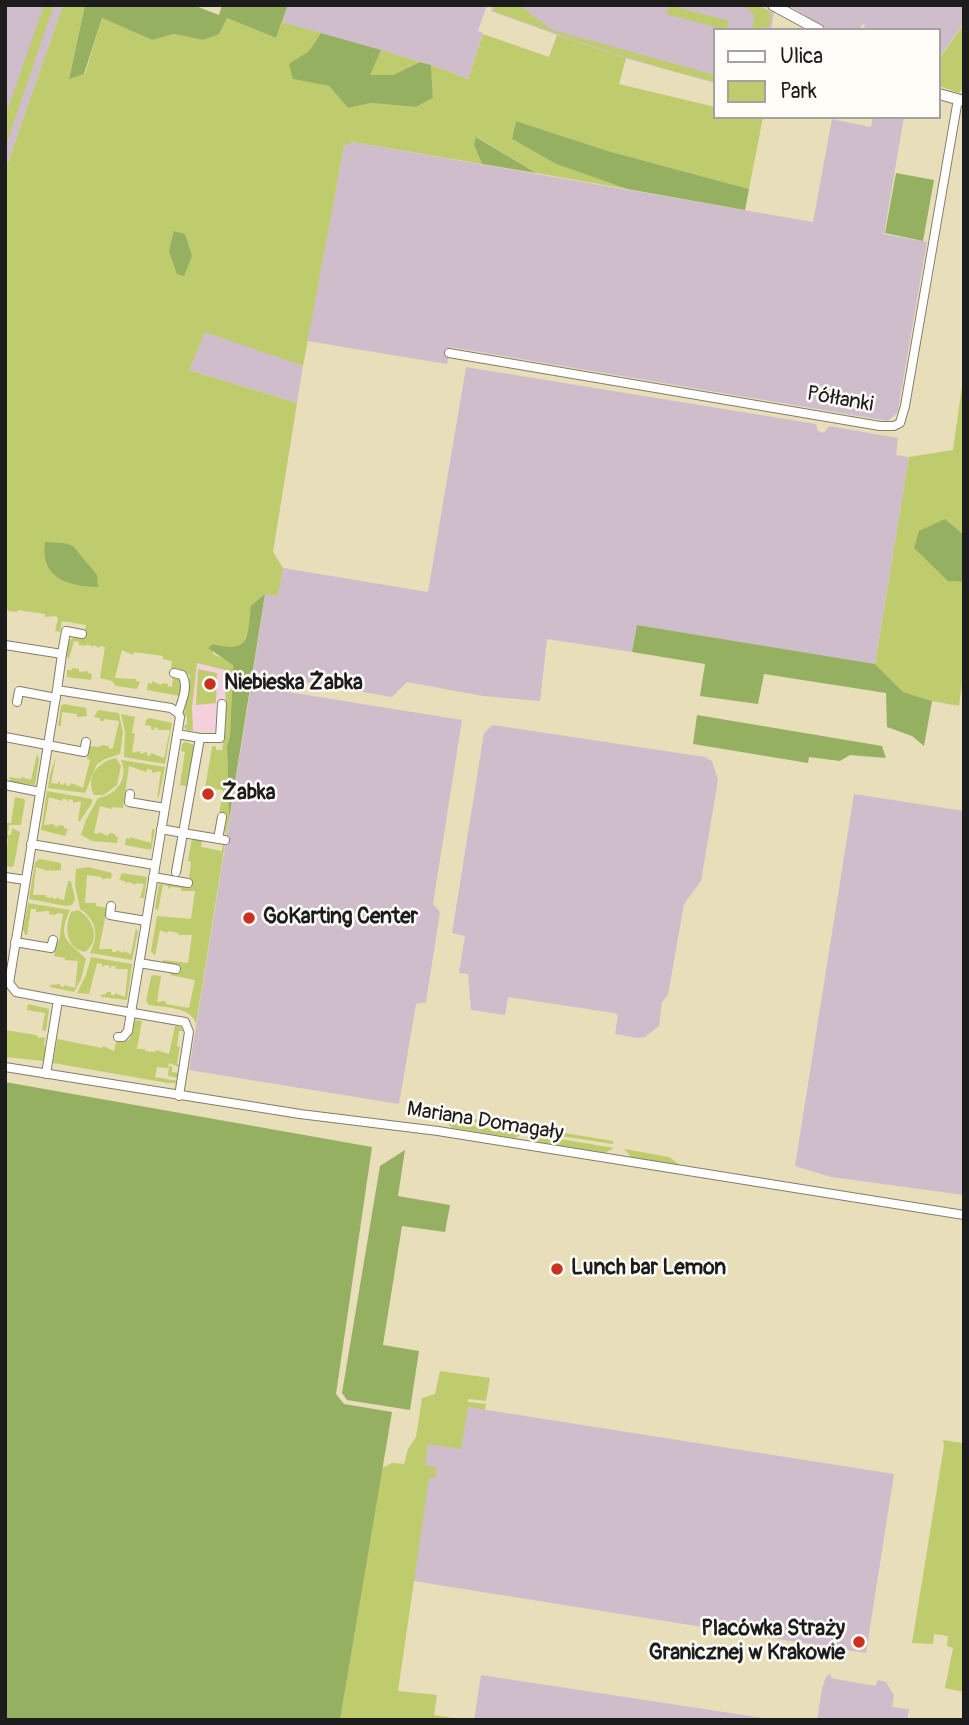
<!DOCTYPE html>
<meta charset="utf-8">
<style>
body{margin:0}
#map{position:relative;width:969px;height:1725px;overflow:hidden;background:#e8deba;font-family:Pangolin,sans-serif}
canvas{display:block}
.frame{position:absolute;inset:0;border:7px solid #1c1c1c;pointer-events:none}
.legend{position:absolute;left:713px;top:28px;width:228px;height:91px;box-sizing:border-box;background:#fdfcf7;border:2px solid #a3a29f;margin:0;padding:9px 12px;list-style:none;font-size:21px;color:#1c1c1c}
.legend li{display:flex;align-items:center;gap:14px;height:35px}
.legend b{width:35px;border:2px solid #a3a29f}
</style>
<div id="map">
<canvas width="969" height="1725"></canvas>
<div class="frame"></div>
<ul class="legend">
<li><b style="height:9px;background:#fff"></b>Ulica</li>
<li><b style="height:19px;background:#becc6e"></b>Park</li>
</ul>
</div>
<script>
const ctx = document.querySelector('canvas').getContext('2d');
ctx.lineJoin = 'round';
function fill(path, color) { ctx.fillStyle = color; ctx.fill(path, 'evenodd'); }
function trace(path, color, width, dash) { ctx.strokeStyle = color; ctx.lineWidth = width; ctx.lineCap = dash ? 'butt' : 'round'; ctx.setLineDash(dash || []); ctx.stroke(path); }
function write(font, color, halo, rows, align = 'center') {
  ctx.font = font + ' Pangolin,sans-serif'; ctx.lineWidth = 5; ctx.setLineDash([]); ctx.textBaseline = 'middle'; ctx.strokeStyle = halo; ctx.fillStyle = color; for (const [text, x, y, turn = 0] of rows) {
    ctx.save(); ctx.translate(x, y); ctx.rotate((+turn || 0) * Math.PI / 180); ctx.textAlign = isNaN(turn) ? turn : align; if (halo) ctx.strokeText(text, 0, 0); ctx.fillText(text, 0, 0); ctx.restore();
  }
}
fill(new Path2D(`
 M197 663 225 670 226 703H216L217 717 219 718 218 729 211 730V732L193 731 192 708Z`), '#f4cfdc');
fill(new Path2D(`
 M5 5H63L5 171Z
 M288 5H487L478 31 483 33 468 79 431 65 282 22Z
 M493 5H757L774 12 771 30H715V83L625 58 557 35 491 11Z
 M788 5H964V23L939 58V30H863L865 26 863 24 859 30H829Z
 M873 117H904L884 234 927 242 898 410 896 414 888 421 450 347 447 364 307 341 344 146 353 142 813 222 832 119 871 127Z
 M205 331 303 366 297 403 189 370Z
 M466 367 816 424 818 431 824 433 829 426 898 438 896 455 909 457 875 664 637 625 632 652 547 639 540 701 483 696 407 682 392 697 253 673 265 594 278 595 283 568 428 592Z
 M251 686 462 720 433 904 440 912 426 1002 416 1004 399 1104 189 1070Z
 M493 725 705 757 712 761 718 780 701 881 684 904 668 995 662 1002 659 1026 645 1037 637 1038 615 1034 618 1015 614 1013 508 997 505 1015 471 1010 468 974 459 973 465 936 452 933 484 733Z
 M854 794 964 811V1195L831 1177 795 1166Z
 M468 1407 894 1474 866 1653 407 1580 428 1443Z
 M831 1673V1678L875 1686 878 1680 886 1682 894 1695 892 1707 909 1709 907 1720H817L822 1689 826 1677Z
 M481 1675 776 1720H474Z`), '#d0bdcc');
fill(new Path2D(`
 M44 5H54L5 148V117Z
 M63 5H85L69 78 85 74 102 18 152 40 174 34 203 40 227 18 276 38 282 22 321 33 309 51 290 64 294 79 329 86 348 108 371 103 416 107 433 98 431 65 468 79 483 34 549 57 557 35 626 58 619 84 715 107V117H763L749 189 608 151 516 121 512 139 556 164 627 189 536 173 477 137 474 145 482 164 353 142 344 146 303 366 205 332 189 370 297 403 273 552 283 568 278 596 265 594C261 602 245 642 241 646 232 651 222 647 213 644V654L229 661 233 665 230 736 227 746 229 820 226 837 225 830 227 817 219 815 223 790 205 788 212 747 216 746V750H222L226 724 225 670 197 663 192 708 193 731 186 730 184 726 187 724V717L184 714 190 676 185 671 171 668 172 661 163 659V656L134 652 133 655 122 650 115 678 136 679V681L140 682 137 689 116 686 112 681 100 678 105 647 100 646 99 648 93 645V647L87 644 86 646 79 645V642L74 641 69 659 66 655 69 641C77 634 84 638 86 625L62 621 60 632 55 631 58 619 56 616 45 617V614L18 610 17 612 9 611 5 607V171Z
 M495 5H524V9L552 30 715 75V82C640 64 566 37 493 11Z
 M669 5 729 21 726 30 666 14Z
 M739 5H754L770 11 771 22 768 27 752 30 754 16 750 10Z
 M964 24V87L959 93 939 86V59Z
 M381 50 420 62 393 75H369Z
 M964 372V535L945 519 948 581 964 582V667L959 706 932 701 903 692 875 664 909 457 953 450Z
 M72 668 79 669V672L88 671V673L92 674 91 680 67 677V670H72Z
 M198 669 217 673 216 703 196 705Z
 M173 677 181 680 180 696 147 690 148 683 152 684V681L161 685 162 683 168 684V686L172 687Z
 M64 704 86 708 87 716 77 717V714L62 712 61 726H58L61 706Z
 M98 710 119 713 123 733 120 754 105 759 97 764 85 793 48 788 50 774 56 757 51 783 57 784 60 781V784L63 785 66 782V785L70 786 71 783 83 788 90 760 87 759 89 746 100 747 101 745 108 746 110 749 113 748 119 721 104 719V721H100V718L94 717Z
 M121 714 135 717 132 733 135 734 132 753 140 751V754L147 752V755L150 756 151 753 164 758 170 730H158V728L155 727 154 730 151 729V726L145 725 146 720 149 718 172 723 165 764 124 757 125 732Z
 M185 742 195 745 186 786 180 785 185 752 181 751 182 744Z
 M37 754 39 759 35 785 11 782 9 777 21 779V777L31 780Z
 M116 758 121 766 117 785 104 795H94C85 778 98 761 116 758Z
 M121 760 165 767 159 796 157 798 161 771 152 773V770L147 769 146 772 129 766 123 808 113 807 112 809 100 806 94 833 98 834 99 832 108 836 109 833 115 834V836L118 837 117 843 92 841 81 835 86 820 98 798C117 795 129 778 121 760Z
 M47 791 92 799V803L80 821H78L81 801 73 803V800L69 799 68 802 66 799H62V801L49 797 44 825 54 824V826L58 827 59 825 64 826V828L68 829 65 836 41 830Z
 M15 797 24 799 25 801 21 825H9L8 835H11L12 828 20 832 14 865 12 867 5 866 8 839 5 838V820L6 823H11Z
 M152 829H155L151 850 125 845 126 838 130 839V837L151 843Z
 M192 838 202 840 201 847 222 851 223 843 225 844 196 1024C191 1006 165 1008 149 1005L146 1001 151 977 153 975 161 976 157 1002 166 1001V1004L189 1008 195 980 170 975 171 972 176 973 177 965 163 963V960L188 963 192 935H178V933L168 931 167 933 160 930 155 956 151 951 157 916 191 919 195 891H181V888L171 887 168 889V886L163 885 158 911 155 908 159 884 188 887 191 862 188 861Z
 M40 859 61 863V870L51 871V869L48 871 36 867 33 895H46V897L50 898 53 896 52 898 56 899 59 897V899L64 900 68 881H71L75 899 72 905 66 906 29 899 35 862Z
 M88 867 112 873 111 879 105 878 104 880 101 877 87 875 85 903H96V906L107 908 99 949H112V952H116L117 950 123 953V951L131 954 136 928 138 932 132 960 90 953C99 936 97 920 80 909L75 885 76 869Z
 M122 873 147 877 144 898H140L144 884 136 883 135 885 129 882 125 883V881L119 880Z
 M28 903 70 910C56 940 69 941 86 959L81 979 74 992 50 987V985L60 984V986L64 987V985L75 988 78 961 65 960V958L54 956 57 942H59L63 914 57 913 56 915 49 914V911L36 912V909H31L27 935H25L23 929Z
 M78 910C94 919 101 941 85 952 66 948 64 928 71 912Z
 M91 957 132 964 127 1000 102 997 100 995 106 994 107 992H111V995H115V993L125 997 128 969H115L116 966H112L109 968V965H106L102 967V964L97 963 89 994 77 993 86 975Z
 M28 1004 49 1009 46 1031 42 1030 45 1013 27 1010Z
 M135 1020 142 1021 137 1049H145V1051L155 1052 156 1050 169 1054 175 1026 150 1021 181 1027 183 1031H179L177 1046 180 1047 177 1063 180 1067 178 1078 168 1076 169 1066H172V1072L178 1073 179 1067 169 1063 168 1068 157 1067 155 1077 178 1081 177 1083H168L53 1063 57 1039 102 1048 103 1046 114 1051 116 1042H124L130 1039Z
 M5 1030 36 1035 39 1038 45 1037 44 1046 47 1047 44 1061 5 1057Z
 M456 1116 518 1126 517 1128 457 1120Z
 M445 1121 517 1133H524L515 1138 452 1128Z
 M534 1128 613 1141V1144L534 1132Z
 M531 1134 614 1148 605 1153 538 1142Z
 M624 1149 669 1157 680 1165 631 1157Z
 M440 1371 490 1378 486 1401 468 1399V1402L486 1404 485 1410 468 1407 461 1449 428 1444 425 1465 436 1467 435 1478H429L398 1691 437 1695 434 1715 465 1720H340L382 1468 392 1463 404 1464 408 1449 416 1437 422 1398 435 1394Z
 M964 1434V1692L945 1688 953 1648 947 1646 948 1636 934 1634 933 1644 912 1643 944 1446 943 1440 962 1443Z`), '#becc6e');
fill(new Path2D(`
 M85 5H193L219 15 222 5H288L276 38 227 18 219 34 203 40 174 34 152 40 102 18 84 74 69 79Z
 M321 33 381 50 370 75H393L420 62 431 65 433 98 416 107 371 103 348 108 329 86 293 79 289 64 309 51Z
 M516 121 608 151 749 189 745 210 627 189 556 164 512 139Z
 M476 137 536 173 482 164 474 145Z
 M896 173 934 180 923 241 885 233Z
 M174 231 185 234 192 256 184 276 177 274 169 251Z
 M945 519 964 535V582L948 581 914 548 919 531Z
 M45 542 64 543 73 546 97 575 98 587C68 586 40 579 45 542Z
 M265 594 229 820 227 746 230 736 233 665 208 648 213 644C251 654 247 637 251 606Z
 M637 625 875 664 903 692 932 701 924 746 912 736 887 727 886 693 764 674 758 704 700 696 705 664 632 652Z
 M697 715 882 746 886 758 850 755 840 761 809 757 808 763 693 744Z
 M5 1082 372 1147 336 1394 344 1404 392 1412 340 1720H5Z
 M405 1150 398 1196 450 1205 445 1232 402 1226 383 1345 419 1351 410 1410 347 1400 342 1393 380 1166Z`), '#96b061');
const minor = new Path2D(`
 M449 353 880 426H894L900 423 905 406 958 99
 M5 645 62 654 57 690
 M62 654 66 631 82 634
 M174 673 182 675C189 686 182 701 178 713
 M17 702 19 691 56 698
 M5 737 84 752 86 742
 M200 738H220L222 704
 M5 785 40 792
 M130 794 129 802 165 808
 M161 829 183 833 200 738 177 734
 M218 839 222 817
 M31 844 155 865
 M176 872 183 833 225 840
 M5 877 25 880
 M153 877 188 883
 M111 906 110 915 146 921
 M15 942 51 948 53 940
 M139 963 176 969
 M58 1000 185 1022 189 1032 179 1096
 M5 1067 300 1114 438 1131 964 1215
 M46 1074 58 1000 16 992 9 983 57 690 171 708 178 713 180 717 128 1031 123 1037H118`);
const tertiary = new Path2D(`
 M773 5 819 30
 M939 94 964 101`);
trace(minor, '#827d6b', 10);
trace(tertiary, '#827d6b', 12);
trace(minor, '#fff', 8);
trace(tertiary, '#fff', 10);
for (const [x, y, r, color] of [
 [210,684,7,"#c8321e"],
 [208,794,7,"#c8321e"],
 [249,918,7,"#c8321e"],
 [557,1269,7,"#c8321e"],
 [859,1642,7,"#c8321e"]
]) { const dot = new Path2D(); dot.arc(x, y, r, 0, 2 * Math.PI); ctx.fillStyle = color; ctx.fill(dot); trace(dot, '#fdfcf7', 2.5); }
write('21px', '#1c1c1c', '#fdfcf7', [
 ["Półłanki",840,400,10],
 ["Mariana Domagały",485,1122,9]
]);
write('bold 21px', '#1c1c1c', '#fdfcf7', [
 ["Niebieska Żabka",224,684],
 ["Żabka",222,794],
 ["GoKarting Center",263,918],
 ["Lunch bar Lemon",571,1269],
 ["Placówka Straży",845,1630,"right"],
 ["Granicznej w Krakowie",845,1654,"right"]
], 'left');
</script>
